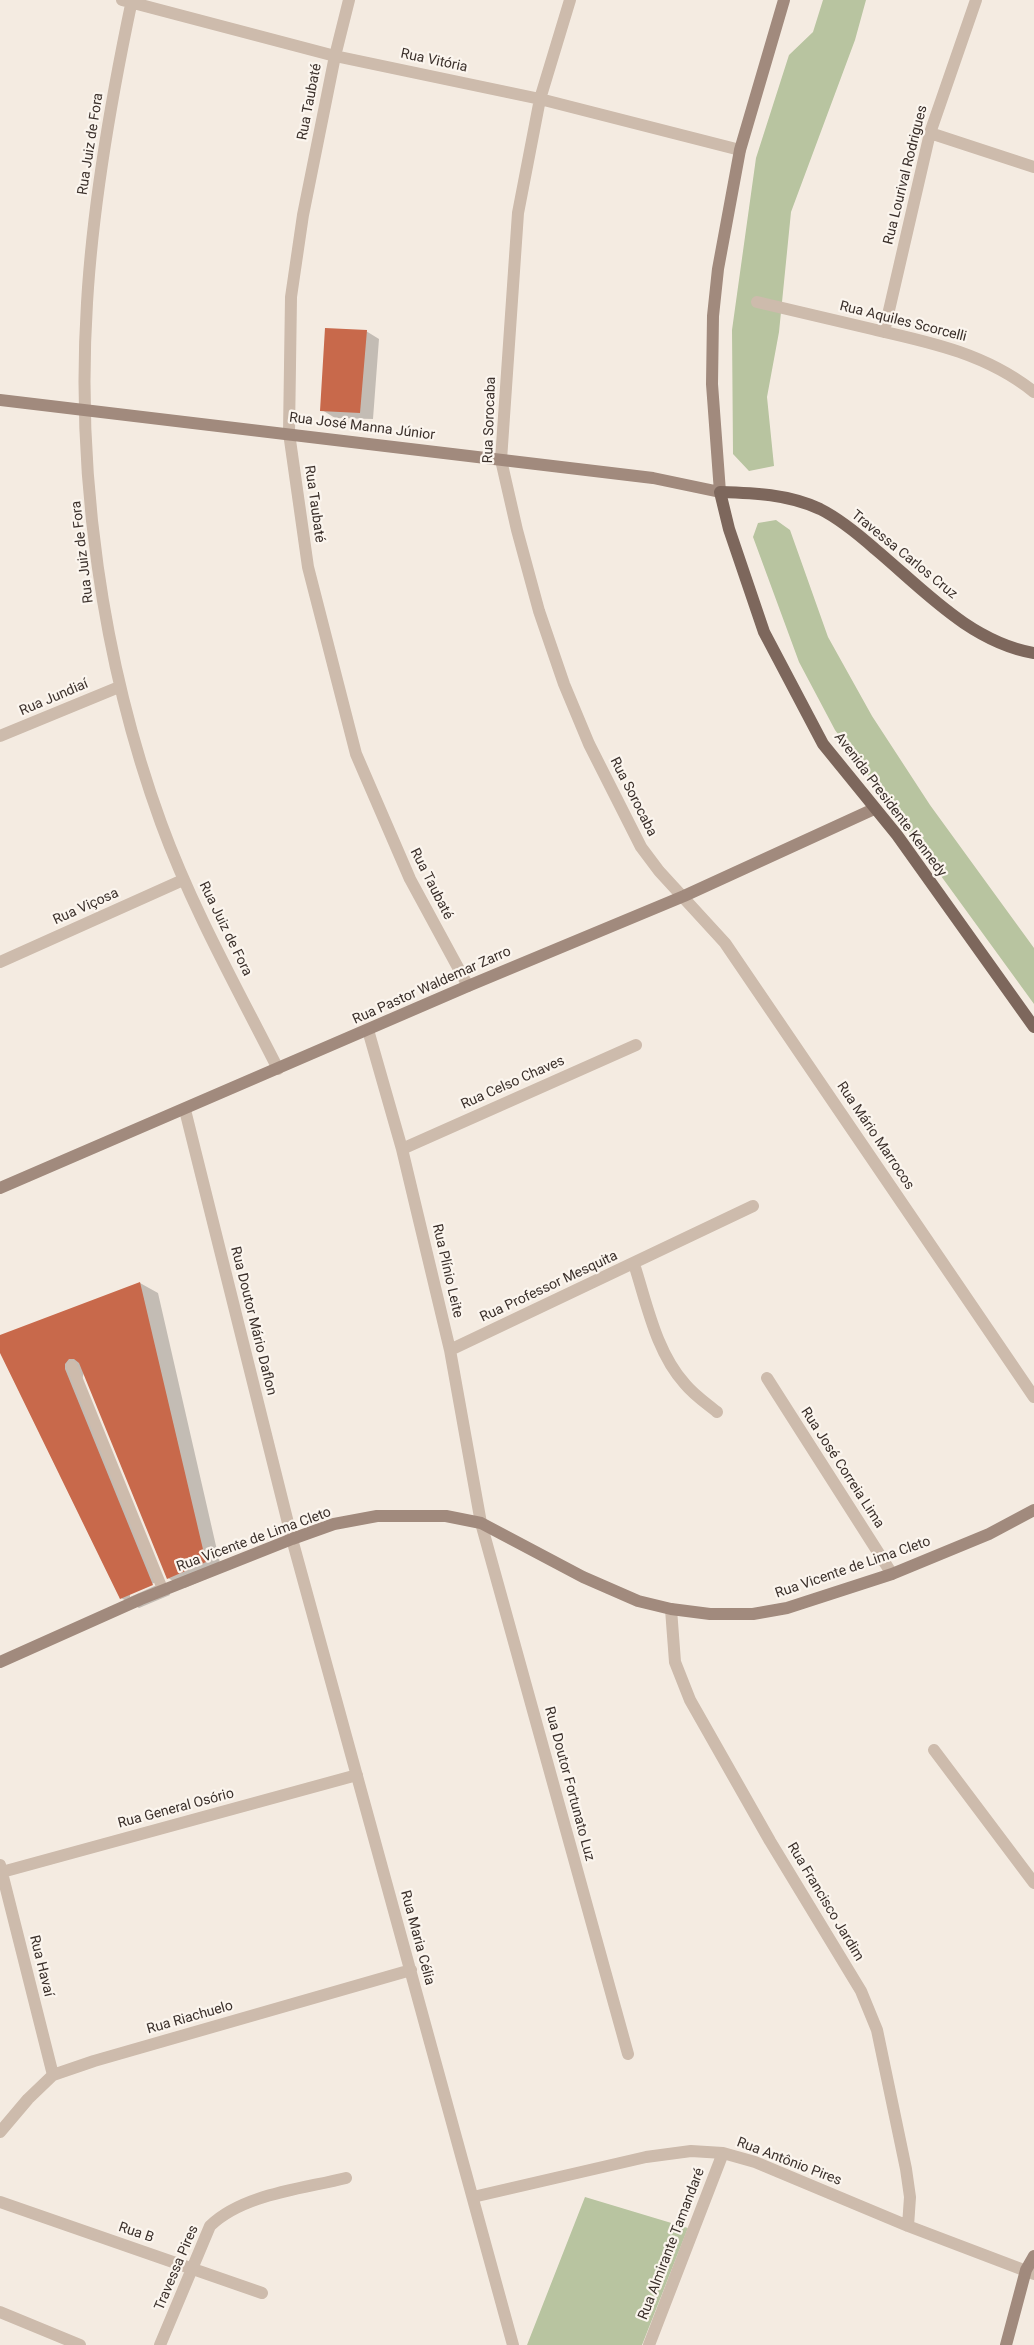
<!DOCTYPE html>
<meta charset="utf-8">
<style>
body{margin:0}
canvas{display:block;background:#f4ebe1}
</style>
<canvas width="1034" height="2345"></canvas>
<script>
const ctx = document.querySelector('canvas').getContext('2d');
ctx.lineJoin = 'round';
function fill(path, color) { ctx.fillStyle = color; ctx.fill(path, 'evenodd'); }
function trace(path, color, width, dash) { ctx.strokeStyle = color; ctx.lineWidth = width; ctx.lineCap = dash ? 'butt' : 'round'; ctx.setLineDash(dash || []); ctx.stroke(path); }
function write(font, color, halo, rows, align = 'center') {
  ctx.font = font + ' Roboto,sans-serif'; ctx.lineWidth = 4.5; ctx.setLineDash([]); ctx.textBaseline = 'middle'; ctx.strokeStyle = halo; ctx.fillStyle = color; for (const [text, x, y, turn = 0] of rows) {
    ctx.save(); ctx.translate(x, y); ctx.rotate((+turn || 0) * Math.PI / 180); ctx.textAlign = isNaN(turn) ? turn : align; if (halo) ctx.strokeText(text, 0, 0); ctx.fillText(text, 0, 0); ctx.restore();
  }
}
fill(new Path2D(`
 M823 0H866L855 40 791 212 779 332 767 397 774 466 749 471 733 454 732 330 756 158 789 55 813 32Z
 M776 520 790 530 828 637 872 716 930 805 1034 948V1004L835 730 799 662 753 537 758 523Z
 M585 2197 688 2228 642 2345H527Z`), '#b8c4a0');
fill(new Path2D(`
 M366 331 379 339 373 419 335 418 322 410Z
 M140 1283 158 1293 222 1572 185 1588 168 1578 84 1372 82 1380 170 1595 139 1608 121 1598 0 1350V1336ZM158 1581 159 1584 130 1597V1594Z`), '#0003');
fill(new Path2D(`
 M325 328 367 330 360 413 320 411Z
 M140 1282 206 1562 167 1579 79 1363 74 1359H69L65 1364V1369L153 1585 120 1599 0 1353V1335Z`), '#c8694b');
trace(new Path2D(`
 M72 1366 163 1590`), '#cdbbac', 11);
trace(new Path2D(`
 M122 0 335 56 540 99 740 150
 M132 0C111 99 93 201 87 303 76 475 102 661 161 823 192 908 237 988 278 1069
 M349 0 335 56 303 215 291 297 289 433 308 567 356 754 410 879 468 986
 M570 0 540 99 518 213 501 460 517 530 539 611 564 684 589 744 641 847 659 871 725 943 1034 1397
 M930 133 1034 167
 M757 302C795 311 834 320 872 329 930 342 987 354 1034 392
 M884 332 930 133 976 0
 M0 736 119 687
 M0 962 183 880
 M368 1030 402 1149 450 1350 481 1523 628 2054
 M185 1110 292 1539 513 2345
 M402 1149 636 1045
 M634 1264C647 1304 656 1352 685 1384 694 1395 706 1403 717 1412
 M450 1350 753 1206
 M767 1378 892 1574
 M671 1609 675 1662 690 1700 770 1841 861 1991 877 2030 906 2169 910 2197 908 2226
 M934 1750 1034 1883
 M0 1865 53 2075
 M2 1872 357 1775
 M0 2132 28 2099 53 2075 94 2061 411 1970
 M473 2197 646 2157 691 2151 723 2153 755 2162 908 2226 1034 2274
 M0 2202 262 2293
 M0 2312 80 2345
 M160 2345 210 2226C243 2194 302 2189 346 2178
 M649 2345 723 2153`), '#cdbbac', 12);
trace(new Path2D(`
 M0 400 653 478 720 492 712 384 713 316 718 269 740 150 784 0
 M0 1188 468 986 684 896 874 809
 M0 1662 141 1599 292 1539 334 1524 377 1516H446L481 1523 583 1577 638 1601 671 1609 710 1614H753L787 1608 892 1574 989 1534 1034 1510
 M1006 2345 1026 2270 1034 2256`), '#a18a7d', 12);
trace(new Path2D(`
 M1034 653C970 642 923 589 875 549 858 534 840 519 820 509 788 494 754 493 720 492L729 529 764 632 823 744 897 835 1034 1027`), '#7d675c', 12);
write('14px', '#3b302b', '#fbf5ee', [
 ["Rua Vitória",434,61,12],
 ["Rua Taubaté",310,102,-79],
 ["Rua Juiz de Fora",91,144,-81],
 ["Rua Lourival Rodrigues",906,175,-76],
 ["Rua Aquiles Scorcelli",903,322,14],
 ["Rua Sorocaba",490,420,-88],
 ["Rua José Manna Júnior",362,427,7],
 ["Rua Taubaté",314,504,82],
 ["Rua Juiz de Fora",83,552,-97],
 ["Travessa Carlos Cruz",904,555,39],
 ["Rua Jundiaí",54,698,-23],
 ["Rua Sorocaba",633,797,63],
 ["Avenida Presidente Kennedy",890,805,53],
 ["Rua Taubaté",431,884,63],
 ["Rua Viçosa",86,907,-24],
 ["Rua Juiz de Fora",225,929,64],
 ["Rua Pastor Waldemar Zarro",432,986,-24],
 ["Rua Celso Chaves",513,1083,-24],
 ["Rua Mário Marrocos",875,1136,56],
 ["Rua Plínio Leite",447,1271,77],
 ["Rua Professor Mesquita",549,1287,-25],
 ["Rua Doutor Mário Daflon",253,1321,76],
 ["Rua José Correia Lima",842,1468,57],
 ["Rua Vicente de Lima Cleto",254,1540,-20],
 ["Rua Vicente de Lima Cleto",853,1568,-19],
 ["Rua Doutor Fortunato Luz",569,1784,75],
 ["Rua General Osório",176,1809,-15],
 ["Rua Francisco Jardim",825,1902,59],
 ["Rua Maria Célia",417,1938,75],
 ["Rua Havaí",41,1966,76],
 ["Rua Riachuelo",190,2018,-16],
 ["Rua Antônio Pires",789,2162,21],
 ["Rua B",136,2233,19],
 ["Rua Almirante Tamandaré",672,2244,-69],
 ["Travessa Pires",177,2268,-67]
]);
</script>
